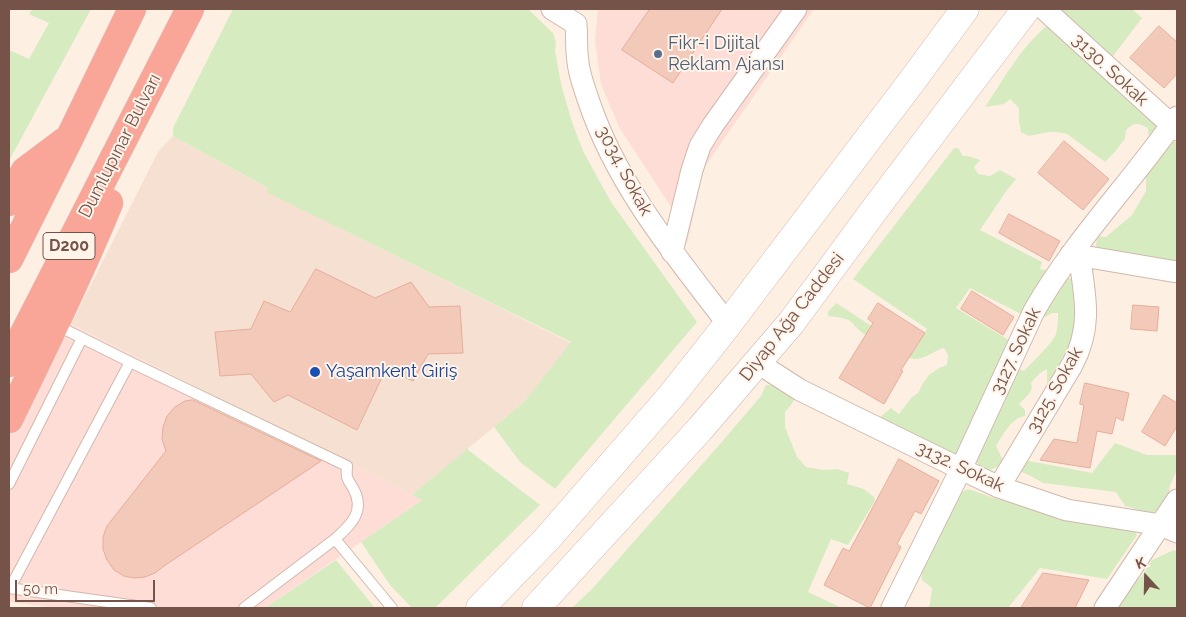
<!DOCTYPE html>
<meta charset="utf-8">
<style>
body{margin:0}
#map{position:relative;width:1186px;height:617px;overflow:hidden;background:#fdf0e3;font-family:Raleway,sans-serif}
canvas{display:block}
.frame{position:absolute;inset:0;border:10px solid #765348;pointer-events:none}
.north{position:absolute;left:1121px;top:552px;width:50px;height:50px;-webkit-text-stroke:4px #fff4ea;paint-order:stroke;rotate:339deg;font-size:14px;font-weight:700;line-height:20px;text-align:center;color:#765348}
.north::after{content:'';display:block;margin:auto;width:18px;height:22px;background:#765348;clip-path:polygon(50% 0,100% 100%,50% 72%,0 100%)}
.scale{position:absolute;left:15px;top:580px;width:140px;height:22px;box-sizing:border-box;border:2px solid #765348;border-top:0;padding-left:6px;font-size:15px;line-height:18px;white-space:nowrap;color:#765348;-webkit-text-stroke:4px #fff4ea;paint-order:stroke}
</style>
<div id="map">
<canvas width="1186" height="617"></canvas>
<div class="frame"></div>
<div class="north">K</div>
<div class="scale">50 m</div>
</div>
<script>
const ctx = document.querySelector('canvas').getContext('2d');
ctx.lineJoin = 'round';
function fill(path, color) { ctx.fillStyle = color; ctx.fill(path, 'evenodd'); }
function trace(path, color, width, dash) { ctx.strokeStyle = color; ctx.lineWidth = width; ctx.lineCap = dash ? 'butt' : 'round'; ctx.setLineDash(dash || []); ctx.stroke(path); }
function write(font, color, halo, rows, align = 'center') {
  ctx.font = font + ' Raleway,sans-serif'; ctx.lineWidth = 4; ctx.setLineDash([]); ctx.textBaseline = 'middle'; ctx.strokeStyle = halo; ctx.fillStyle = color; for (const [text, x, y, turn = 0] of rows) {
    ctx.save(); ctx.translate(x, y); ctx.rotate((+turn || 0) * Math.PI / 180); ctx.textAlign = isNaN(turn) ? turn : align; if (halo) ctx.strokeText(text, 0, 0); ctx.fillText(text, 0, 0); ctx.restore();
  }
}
fill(new Path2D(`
 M173 136 269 189 267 192 571 343 524 402 412 495 71 324 158 152Z`), '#f5e0d1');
fill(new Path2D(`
 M598 9H814L704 168 687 244 670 220 673 210 619 127 601 84 595 41Z
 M66 322 422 500 265 608H57L9 602V434Z`), '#feddd6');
fill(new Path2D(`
 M33 9H91L9 161V50L29 59 49 23 29 14Z
 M233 9H528L553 33 556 42 555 51 562 88 572 122 583 151 611 202 697 322 555 489 520 462 494 427 524 402 571 342 266 192 268 188 173 136V128Z
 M1058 9H1132L1142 18 1110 60Z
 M1045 27 1054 28 1155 119 1157 133 1149 145 1148 128C1137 123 1135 122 1126 130L1125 139 1113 154 1105 162 1067 134 1056 132H1049L1029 136 1021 132 1019 121V108L1010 99 1004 104 985 107C1003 80 1020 49 1045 27Z
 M1172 142H1177V267L1101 251 1096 246 1097 236 1106 237 1132 215 1146 191V177L1142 172Z
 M954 148H958L963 156H968L980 160 974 167 978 174 990 176 1000 170 1016 179 1007 190 980 230 1042 262 1040 269 1047 270 1048 276 1023 315 970 288 956 308 1012 342 960 455 950 457 879 418 891 408 899 414 912 397 918 393 923 383 929 375 939 368 947 365 948 355 944 348C933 351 928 358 916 359 901 359 869 340 858 329 855 327 853 323 850 321 844 317 834 317 828 316V312L836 303 913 353 927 329 853 279Z
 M1064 278H1073L1076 297 1075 334 1061 360 1058 370 1047 383V369L1039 374 1031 383 1032 389 1028 395 1019 404 1025 410V416C1011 418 1003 435 996 446L1000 454 1003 462C993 472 981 474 975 458L1015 368 1024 371C1032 362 1052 344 1056 334 1058 327 1058 320 1058 313H1052L1045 317 1041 314Z
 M766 385H775L795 398 791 405 785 412V427L797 457 806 467 823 470 838 469 849 473 847 484 864 489 874 497 875 501 848 545 831 539 808 592 842 608H572L592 589 720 444 761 396Z
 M1115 443 1147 455H1177V470L1170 485 1168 496 1164 508 1150 513 1125 506 1116 492 1043 483 1029 475 1019 471 1024 460 1092 473Z
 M467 449 540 505 435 608H412L390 585 361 542 422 500 412 495Z
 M968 489 997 499 1010 502 1039 512 1133 527 1137 535 1107 579 1040 568 1008 608H928L930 603 932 588 922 580 921 568 945 520 961 493Z
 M1174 550 1177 552V608H1118L1135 582 1142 576 1152 560Z
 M336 560 375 608H265Z`), '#d7ebc1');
const building = new Path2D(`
 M650 9H722L673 83 622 50Z
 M1159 26 1177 42V74L1164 88 1130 58Z
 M1064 141 1109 179 1083 210 1038 173Z
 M1009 214 1060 241 1049 261 999 233Z
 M316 269 375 298 411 282 429 307 460 306 463 353 428 354 413 381 386 369 357 430 288 395 274 402 251 374 220 376 215 332 251 329 264 301 290 312Z
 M972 291 1014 317 1003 335 961 309Z
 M878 303 925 333 901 370 903 371 884 404 839 378 873 323 868 319Z
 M1133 305 1159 307 1157 331 1131 329Z
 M1085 383 1129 393 1123 421 1116 417 1112 434 1097 431 1090 468 1040 460 1054 439 1077 443 1084 405 1080 404Z
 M1164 395 1177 403V426L1165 446 1142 432Z
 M193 400 321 461 164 566 155 573 145 577 134 578 124 576 114 570 107 560 103 549V537L107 526 166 451 162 439 163 427 167 416 175 407 185 401Z
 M899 459 939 481 921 514 915 511 897 544 901 547 870 608 824 585 843 548 849 551Z
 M1043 573 1089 580 1075 608H1021Z`);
fill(building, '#f3c9ba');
trace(building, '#e7ad9a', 1);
const lane = new Path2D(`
 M56 325 130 362 347 466C346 479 347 478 353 488 366 511 351 525 335 539L244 608
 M9 484 82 338
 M335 539 392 608
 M9 588 151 608
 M10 588 130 362`);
const street = new Path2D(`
 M552 9 576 24C577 37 576 50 578 62 579 74 584 87 588 99 616 184 674 254 728 324
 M1044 9 1177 130
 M672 252 692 170 700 146 713 125 796 9
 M1071 254 1177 272
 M758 363 800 390 961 469 999 487 1067 510 1161 525 1177 532
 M999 487 1072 365C1093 327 1085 295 1079 255
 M892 608 961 469 1034 311C1074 241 1131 183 1177 117
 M1105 608 1177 500`);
const secondary = new Path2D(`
 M480 608 546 540 672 395 728 324 912 81 965 9
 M536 608 700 429 791 323 878 205 1026 9`);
const highway = new Path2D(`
 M9 202 25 171 65 141
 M9 259 70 137 132 9
 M9 363 190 9
 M9 419C44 348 79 276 109 203`);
trace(lane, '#d1b8ac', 12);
trace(street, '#d1b8ac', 23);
trace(secondary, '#d4b7a9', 29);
trace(highway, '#d9cfcc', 29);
trace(lane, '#fff', 10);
trace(street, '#fff', 21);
trace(secondary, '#fff', 28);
trace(highway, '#f9a598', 28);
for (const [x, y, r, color] of [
 [658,54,5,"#5c6f8a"],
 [315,372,6,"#1a4fb4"]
]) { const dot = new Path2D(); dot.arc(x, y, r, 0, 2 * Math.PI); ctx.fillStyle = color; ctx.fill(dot); trace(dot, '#fff4ea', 2); }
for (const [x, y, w] of [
 [69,246,52]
]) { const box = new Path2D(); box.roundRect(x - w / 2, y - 13.5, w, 27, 4); ctx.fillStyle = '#fff4ea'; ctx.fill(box); trace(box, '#765348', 1); }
write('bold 16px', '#765348', null, [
 ["D200",69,246]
]);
write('18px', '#4e5e75', '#fff4ea', [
 ["Fikr-i Dijital",668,44],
 ["Reklam Ajansı",668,65]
], 'left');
write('18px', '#765348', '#fff4ea', [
 ["3130. Sokak",1110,70,43],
 ["Dumlupınar Bulvarı",120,146,-63],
 ["3034. Sokak",624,171,62],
 ["Diyap Ağa Caddesi",792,317,-52],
 ["3127. Sokak",1016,351,-65],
 ["3125. Sokak",1055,390,-61],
 ["3132. Sokak",960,467,25]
]);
write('18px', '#164399', '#fff4ea', [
 ["Yaşamkent Giriş",326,372]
], 'left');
</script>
